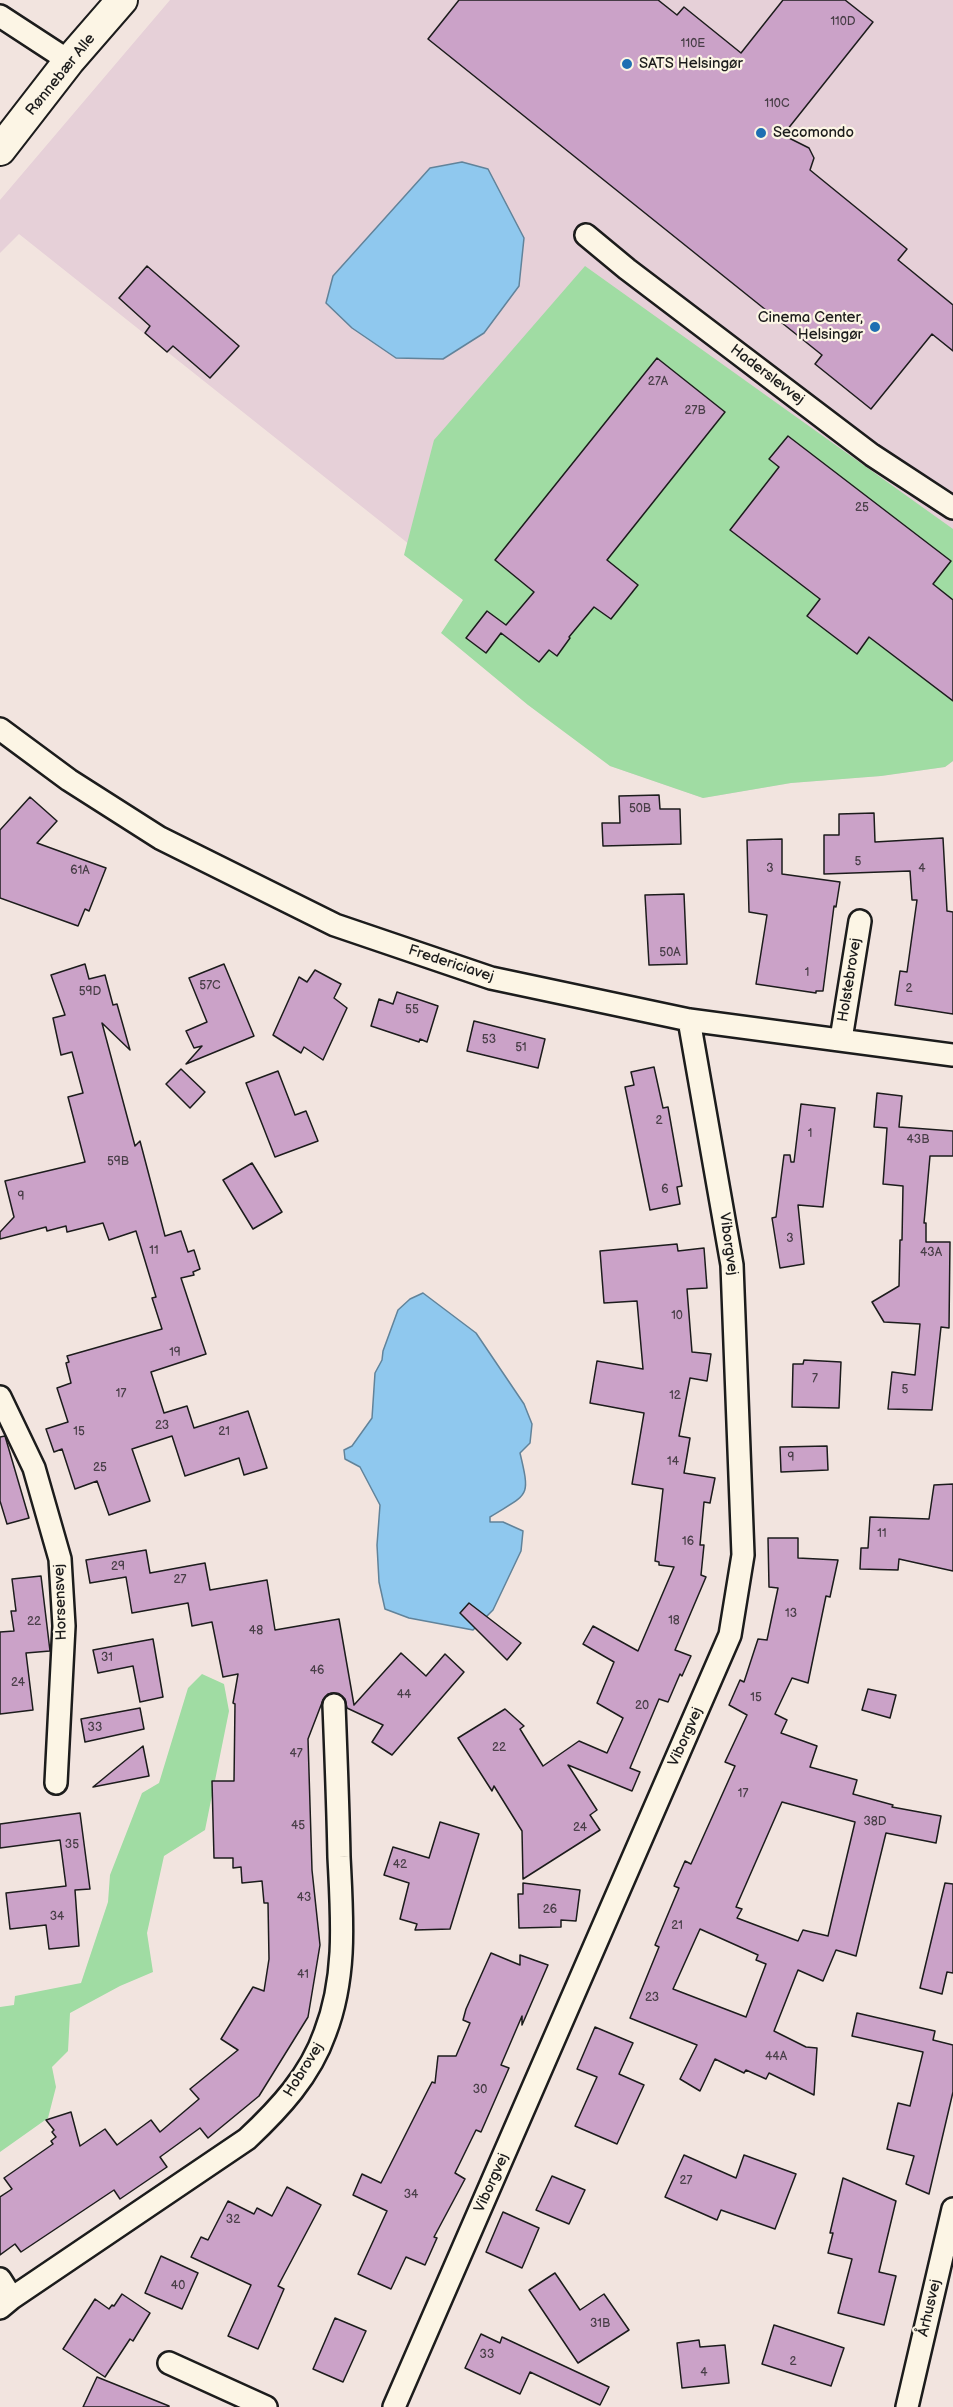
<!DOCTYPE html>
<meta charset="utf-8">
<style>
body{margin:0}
canvas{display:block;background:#f2e4df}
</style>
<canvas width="953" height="2407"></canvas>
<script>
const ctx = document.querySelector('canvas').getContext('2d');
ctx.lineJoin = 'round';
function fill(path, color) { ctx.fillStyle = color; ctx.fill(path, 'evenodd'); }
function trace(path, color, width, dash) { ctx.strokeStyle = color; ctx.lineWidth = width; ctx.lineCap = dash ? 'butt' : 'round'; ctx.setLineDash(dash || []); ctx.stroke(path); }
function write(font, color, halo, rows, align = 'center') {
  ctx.font = font + ' "Balsamiq Sans",sans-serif'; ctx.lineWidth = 4.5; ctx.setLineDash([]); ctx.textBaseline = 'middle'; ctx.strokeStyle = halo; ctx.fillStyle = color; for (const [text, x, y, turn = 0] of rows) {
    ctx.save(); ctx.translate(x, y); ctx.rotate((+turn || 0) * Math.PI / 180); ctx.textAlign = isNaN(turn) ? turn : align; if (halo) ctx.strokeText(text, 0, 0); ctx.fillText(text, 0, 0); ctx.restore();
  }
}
fill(new Path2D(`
 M170 0H953V761L945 767 881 776 791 783 703 798 610 766 561 665 19 234 0 253V200Z`), '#e6d0d8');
fill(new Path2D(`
 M585 266 953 529V761L945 767 881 776 791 783 703 798 610 766 528 705 441 633 463 600 404 555 434 440Z
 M202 1674 224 1684 229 1711 205 1830 164 1856 147 1933 153 1972 120 1986 70 2013 68 2051 52 2067 56 2087 48 2118 0 2152V2007L14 2005 15 1996 81 1983 108 1902 110 1875 142 1793 159 1783 188 1688Z`), '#a0dca3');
const water = new Path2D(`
 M462 162 488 169 524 238 519 286 484 333 443 359 396 358 352 328 326 303 333 276 430 168Z
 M423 1293 476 1333 524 1404 532 1424 530 1443 520 1453C531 1499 528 1493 490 1517V1522H503L523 1531 521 1551 493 1610 473 1630 409 1618 385 1609 379 1582 377 1545 380 1505 360 1467 345 1459 344 1450 352 1446 372 1418 375 1373 382 1360 383 1351 398 1310 410 1299Z`);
fill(water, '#8fc8ee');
trace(water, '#61839a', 1.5);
const building = new Path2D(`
 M459 0H658L677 15 684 7 741 53 783 0H845L873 22 783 135 809 148 814 158 810 170 907 249 898 260 953 305V351L932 334 871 409 815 364 822 355 428 39Z
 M147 266 239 346 210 378 173 346 167 352 145 333 150 326 119 298Z
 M657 358 725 412 607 560 638 585 611 619 594 607 569 637 570 638 557 656 549 650 539 662 501 633 486 653 466 638 487 611 506 625 534 592 495 560Z
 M788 436 951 561 933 584 953 600V701L869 637 857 654 807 616 820 599 730 530 779 467 769 459Z
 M659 795 660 809H680L681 844 603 846 602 823H620L619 796Z
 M30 797 57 821 37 843 106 868 89 911 85 909 78 926 0 898V830Z
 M874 813 875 842 943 838 947 911 953 912V1014L895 1005 900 971 907 972 917 900H912L910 871 824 874V835H839V814Z
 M782 839V874L840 882 836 907 834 906 823 991H816V993L756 984 767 915 749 912 747 840Z
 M684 894 687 964 649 965 645 895Z
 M85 964 89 979 105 975 113 1005 117 1004 130 1050 102 1023 135 1146 140 1141 165 1236 181 1231 188 1252 194 1250 200 1269 193 1272 194 1275 181 1278 206 1354 151 1372 164 1413 187 1406 194 1428 248 1411 267 1468 244 1475 239 1458 185 1476 172 1436 132 1449 150 1501 109 1515 97 1481 75 1489 62 1449 54 1452 46 1429 68 1422 57 1388 71 1383 66 1363 69 1362 67 1356 162 1329 152 1298 156 1297 136 1231 109 1240 103 1223 67 1232 66 1226 47 1231 46 1227 0 1239V1232L14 1217 5 1181 85 1162 68 1097 83 1093 72 1052 61 1055 53 1018 65 1015 51 975Z
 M224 964 254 1036 186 1064 202 1046 194 1048 186 1031 207 1022 189 978Z
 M315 970 341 984 334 998 347 1008 323 1060 304 1047 301 1053 273 1035 299 977 307 982Z
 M397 992 438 1006 427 1042 420 1039 419 1042 371 1026 379 999 393 1004Z
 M474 1021 545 1039 538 1068 467 1051Z
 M654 1067 663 1108 668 1107 682 1186 677 1187 680 1204 650 1210 625 1087 634 1085 631 1072Z
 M181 1069 205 1092 190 1108 166 1084Z
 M278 1071 295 1115 306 1111 318 1141 275 1157 246 1083Z
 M877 1093 902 1096 899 1127 953 1131V1156H930L924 1223H926V1242H950L949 1328 941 1327 932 1410 888 1409 892 1372 915 1375 920 1324 884 1322 872 1302 899 1286 900 1240H902L903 1186 883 1184 887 1128 874 1127Z
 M801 1104 835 1108 823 1207 798 1205 804 1264 780 1268 772 1218 776 1217 784 1155H790L791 1162H794Z
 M252 1163 282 1212 253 1229 223 1180Z
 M677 1244 678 1251 704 1248 707 1288 687 1289 692 1352 711 1354 707 1381 690 1378 679 1436 690 1438 684 1473 715 1478 710 1503 704 1502 700 1545H704L701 1575 706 1577 675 1650 691 1656 682 1676 680 1674 668 1702 659 1699 630 1768 640 1772 632 1791 568 1765 597 1810 590 1815 600 1830 523 1879 522 1831 494 1786 492 1791 458 1738 505 1709 524 1726 520 1729 543 1766 579 1741 607 1753 623 1718 597 1703 614 1662 583 1644 593 1626 638 1651 674 1567 659 1565V1562L655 1561 663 1489 632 1484 644 1413 590 1403 597 1361 643 1369 637 1301 604 1303 600 1251Z
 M804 1360 841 1362 839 1408 792 1407 793 1364H803Z
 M5 1436 29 1518 7 1524 0 1501V1437Z
 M827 1446 828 1470 781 1472 780 1447Z
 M953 1484V1571L899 1559 898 1570 860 1569 861 1548H868L870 1517 929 1519 934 1485Z
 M768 1538H798V1558L838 1560 830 1597 826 1596 808 1683 792 1678 775 1714 787 1720 781 1733 817 1746 810 1767 857 1780 853 1794 893 1805 892 1807 941 1816 936 1843 886 1833 856 1956 836 1950 823 1981 798 1970 774 2031 806 2047 817 2048 814 2095 769 2073 766 2079 746 2070 744 2073 715 2059 700 2091 680 2079 697 2045 630 2018 659 1947 655 1945 679 1888 674 1886 685 1861 691 1864 735 1766 725 1762 747 1715 729 1705 740 1680 744 1682 758 1639 767 1640 778 1588 769 1587ZM782 1802 855 1822 828 1936 803 1930 798 1941 737 1918 742 1909 736 1907ZM700 1929 758 1955 756 1960 766 1964 746 2017 673 1989Z
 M146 1550 150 1573 205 1563 210 1590 267 1580 275 1630 339 1619 354 1705 401 1653 426 1676 445 1654 464 1672 392 1755 372 1742 383 1725 347 1708 345 1699 339 1694H328L323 1700 308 1739 312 1870 320 1945 308 2017 259 2096 208 2138 200 2128 160 2157 167 2167 120 2199 114 2190 21 2252 15 2244 0 2255V2197L12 2189 4 2178 53 2144 51 2141 56 2137 52 2132 54 2130 46 2120 71 2112 80 2146 105 2129 117 2145 151 2120 160 2132 199 2099 190 2089 238 2050 221 2039 253 1987 264 1991 269 1959 268 1903H264L262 1881 242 1883 241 1867 233 1868V1858H214L212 1781H234L235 1704 233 1703 238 1674 223 1677 212 1622 192 1626 188 1603 132 1613 126 1577 90 1583 86 1560Z
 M41 1576 50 1651 26 1653 33 1710 0 1714V1632L14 1631 11 1611H16L12 1579Z
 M469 1603 521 1643 507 1660 460 1613Z
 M153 1639 163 1697 140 1702 133 1666 98 1673 93 1650Z
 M868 1689 896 1695 890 1718 862 1710Z
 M140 1708 144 1729 85 1742 81 1719Z
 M143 1746 149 1776 93 1787Z
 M80 1813 90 1889 75 1890 79 1946 49 1949 46 1925 10 1929 6 1893 66 1886 60 1840 0 1848V1824Z
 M440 1822 479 1834 450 1929 415 1930 417 1924 400 1919 409 1883 384 1875 393 1847 429 1858Z
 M523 1883 580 1890 576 1921 561 1920V1927L519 1928 518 1894H523Z
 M945 1883 953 1884V1973L947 1972 942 1994 920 1988Z
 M491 1953 520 1965V1955L548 1965 522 2025V2016L501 2065 509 2068 481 2132 476 2130 455 2173 465 2179 434 2237 437 2238 425 2265 406 2257 391 2289 358 2274 387 2211 353 2195 362 2174 381 2183 432 2082 435 2083 438 2056H456L470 2023 463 2020 466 2009Z
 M857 2013 935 2031 933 2040 953 2045V2092L929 2194 906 2184 914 2156 887 2149 898 2103 910 2106 923 2052 852 2036Z
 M595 2027 633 2043 619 2074 644 2085 617 2144 575 2126 597 2077 577 2069Z
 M684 2155 736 2178 744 2155 796 2174 775 2229 721 2210 717 2220 665 2197Z
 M552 2176 585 2190 569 2224 536 2210Z
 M843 2178 896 2201 879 2272 896 2276 884 2325 838 2313 852 2259 828 2253 833 2233H830Z
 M287 2187 321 2205 278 2286 284 2289 258 2349 228 2336 251 2285 191 2257 201 2237 208 2240 228 2201 254 2214 257 2208 272 2216Z
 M503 2212 539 2228 522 2268 486 2252Z
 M161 2256 198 2273 182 2309 145 2293Z
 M555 2273 580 2310 604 2294 629 2330 578 2363 529 2290Z
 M122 2294 150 2313 133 2341 130 2339 105 2377 63 2349 95 2299 109 2309 112 2305 114 2306Z
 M335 2318 366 2331 343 2382 313 2369Z
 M774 2325 844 2348 831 2386 762 2364Z
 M481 2334 500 2343 502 2337 609 2387 600 2405 530 2372 520 2394 465 2368Z
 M699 2340 700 2347 725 2345 729 2383 682 2388 677 2343Z
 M97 2377 169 2406V2407H83Z`);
fill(building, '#cba2c8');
trace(building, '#1c1c1c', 1.5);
const minor = new Path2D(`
 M0 16 69 61
 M586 235 627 269 872 455 953 508
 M0 729 69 780 160 838 335 925 491 978 689 1020 953 1055
 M841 1039 860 921
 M0 1397 34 1468 60 1559 64 1626 56 1783
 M0 2279 12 2298
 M0 2308 12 2298 247 2139C279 2109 310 2076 325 2033 347 1976 342 1917 339 1857 338 1806 336 1756 334 1705
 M169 2363 266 2407
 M394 2407 730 1635 743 1555 732 1265 689 1020
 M907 2407 953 2209`);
const secondary = new Path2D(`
 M0 150 69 61 122 0`);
trace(minor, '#1c1c1c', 26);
trace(secondary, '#1c1c1c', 34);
trace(minor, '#fcf5e5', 21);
trace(secondary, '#fcf5e5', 30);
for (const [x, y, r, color] of [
 [627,64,6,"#1f6fb2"],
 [761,133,6,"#1f6fb2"],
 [875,327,6,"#1f6fb2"]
]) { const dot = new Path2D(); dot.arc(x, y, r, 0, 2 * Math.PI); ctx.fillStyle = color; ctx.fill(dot); trace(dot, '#fcf5e5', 2); }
write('12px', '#483e47', null, [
 ["110D",843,22],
 ["110E",693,44],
 ["110C",777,104],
 ["27A",658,382],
 ["27B",695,411],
 ["25",862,508],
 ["50B",640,809],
 ["5",858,862],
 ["3",770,869],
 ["4",922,869],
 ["61A",80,871],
 ["50A",670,953],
 ["1",807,973],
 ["57C",210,986],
 ["2",909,989],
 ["59D",90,992],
 ["55",412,1010],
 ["53",489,1040],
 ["51",521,1048],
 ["2",659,1121],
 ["1",810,1134],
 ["43B",918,1140],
 ["59B",118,1162],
 ["6",665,1190],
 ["9",21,1197],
 ["3",790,1239],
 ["11",154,1251],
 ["43A",931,1253],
 ["10",677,1316],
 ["19",175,1353],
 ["7",815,1379],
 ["5",905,1390],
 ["17",121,1394],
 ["12",675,1396],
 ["23",162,1426],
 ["15",79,1432],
 ["21",224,1432],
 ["9",791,1458],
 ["14",673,1462],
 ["25",100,1468],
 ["11",882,1534],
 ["16",688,1542],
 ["29",118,1567],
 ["27",180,1580],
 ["13",791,1614],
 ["18",674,1621],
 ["22",34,1622],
 ["48",256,1631],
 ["31",107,1658],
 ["46",317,1671],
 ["24",18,1683],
 ["44",404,1695],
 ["15",756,1698],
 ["20",642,1706],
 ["33",95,1728],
 ["22",499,1748],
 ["47",296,1754],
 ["17",743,1794],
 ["38D",875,1822],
 ["45",298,1826],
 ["24",580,1828],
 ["35",72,1845],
 ["42",400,1865],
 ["43",304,1898],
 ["26",550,1910],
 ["34",57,1917],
 ["21",677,1926],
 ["41",303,1975],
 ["23",652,1998],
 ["44A",776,2057],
 ["30",480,2090],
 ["27",686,2181],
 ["34",411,2195],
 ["32",233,2220],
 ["40",178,2286],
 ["31B",600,2324],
 ["33",487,2355],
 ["2",793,2362],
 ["4",704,2373]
]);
write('15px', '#1c1c1c', '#fcf5e5', [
 ["SATS Helsingør",639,64],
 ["Secomondo",773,133],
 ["Cinema Center,",863,318,"right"],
 ["Helsingør",863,335,"right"]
], 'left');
write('15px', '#1c1c1c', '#fcf5e5', [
 ["Rønnebær Alle",61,75,-51],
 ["Haderslevvej",767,375,37],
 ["Fredericiavej",451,964,18],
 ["Holstebrovej",850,980,-81],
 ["Viborgvej",728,1244,82],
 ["Horsensvej",61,1602,-92],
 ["Viborgvej",686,1737,-66],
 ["Hobrovej",304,2070,-58],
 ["Viborgvej",492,2183,-66],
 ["Århusvej",930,2308,-77]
]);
</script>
